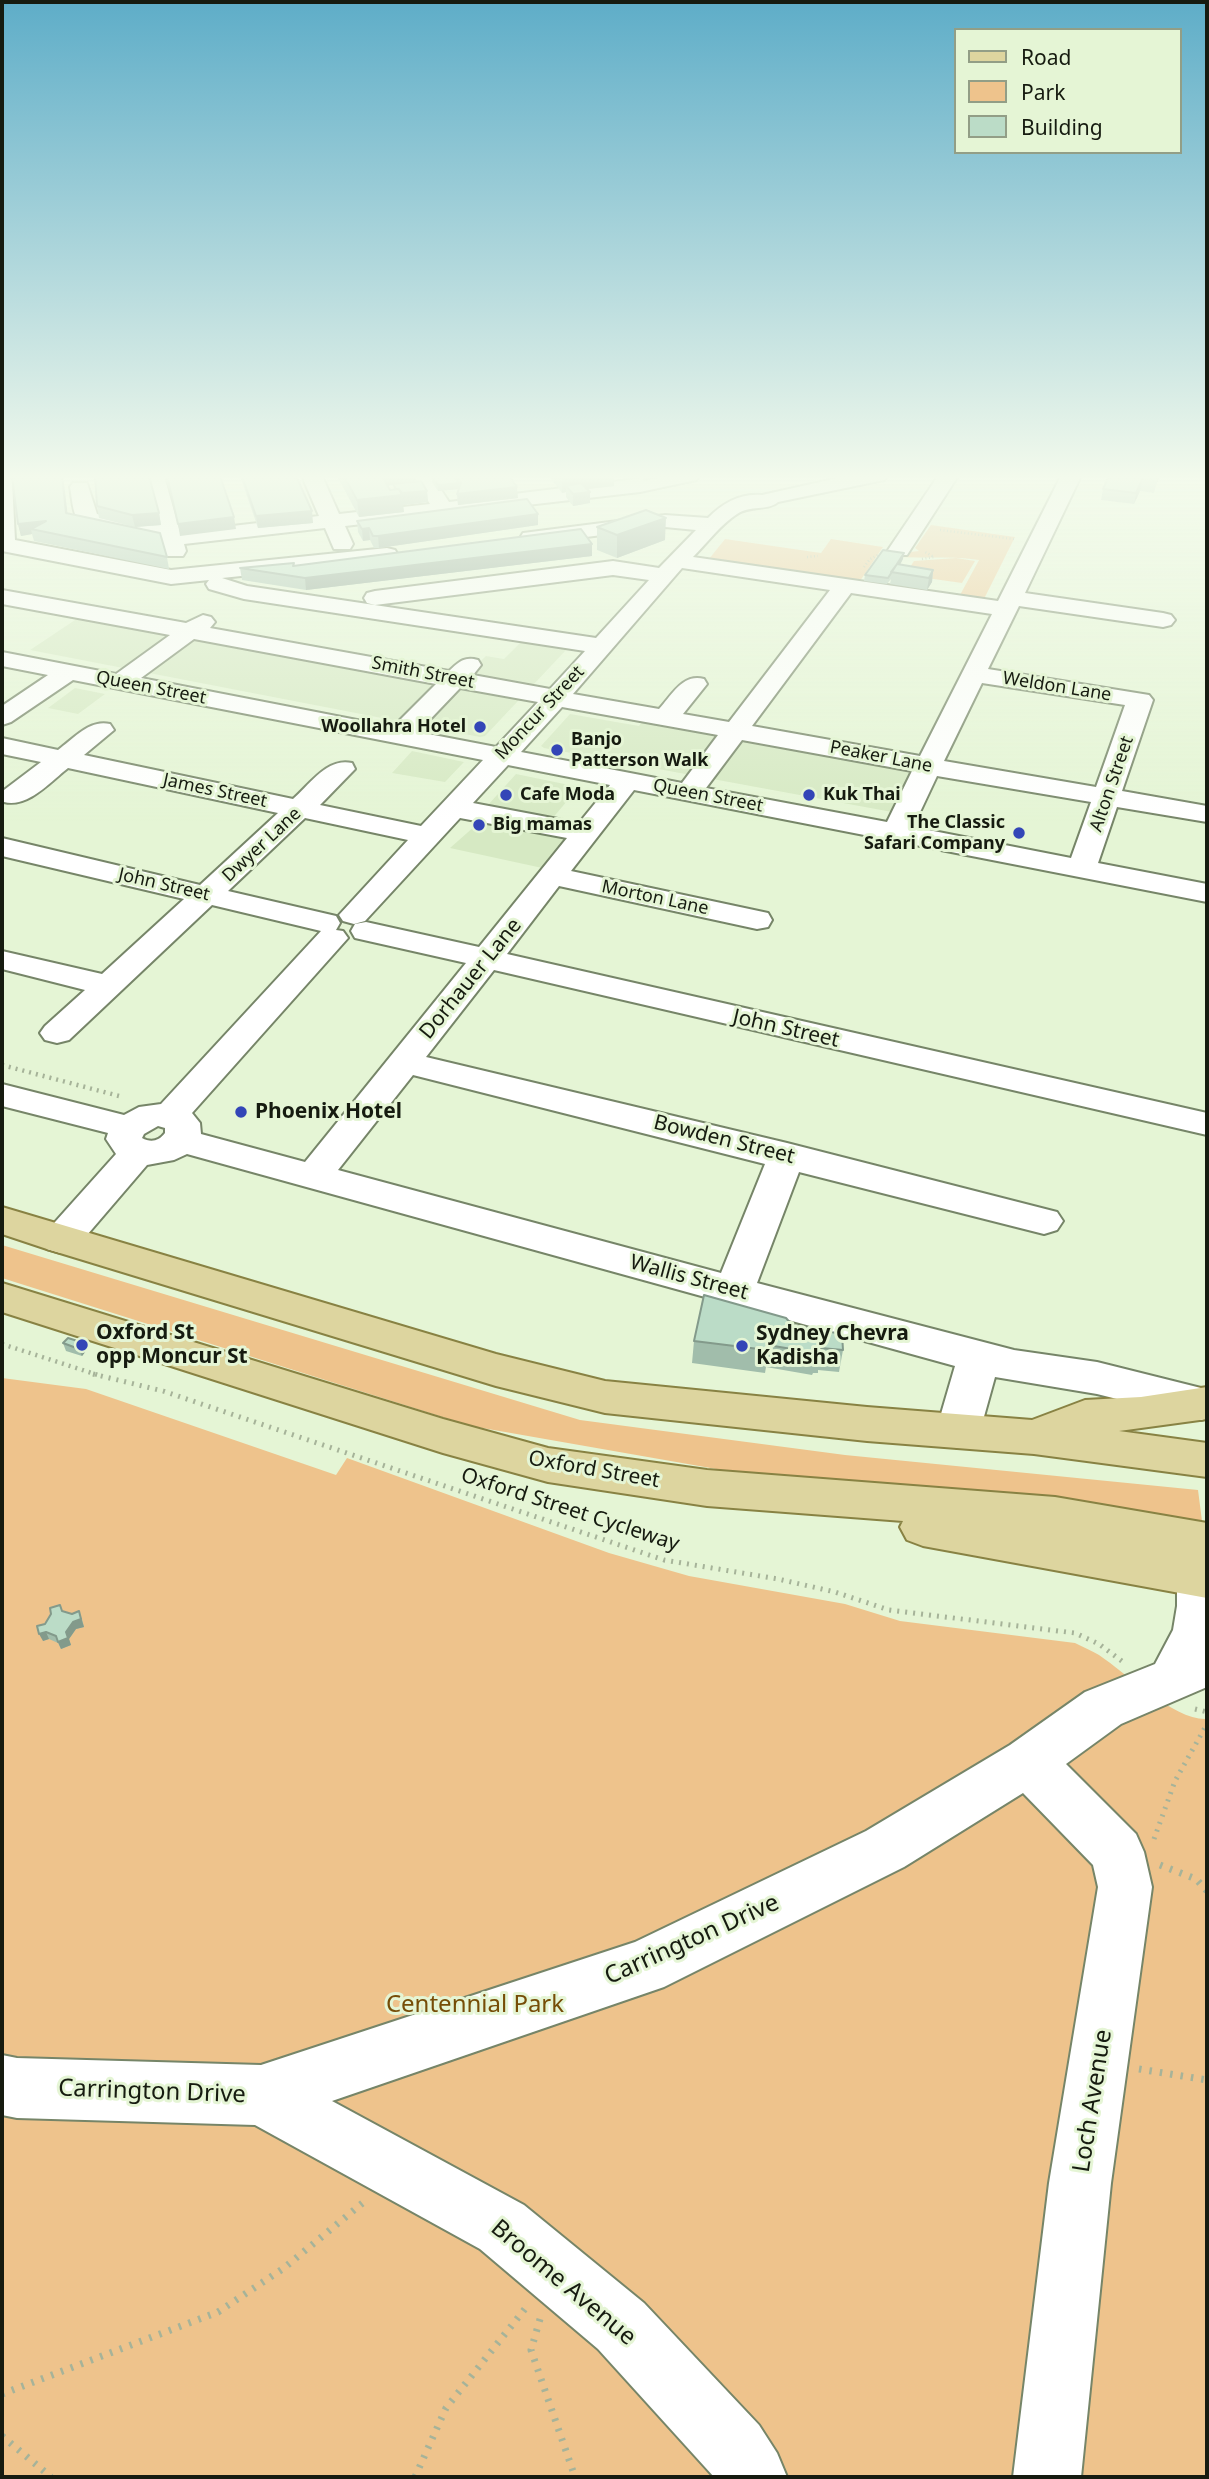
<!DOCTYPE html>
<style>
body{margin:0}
#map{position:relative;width:1209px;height:2479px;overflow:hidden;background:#e5f5d5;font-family:"Noto Sans",sans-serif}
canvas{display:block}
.frame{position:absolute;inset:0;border:4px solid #161b10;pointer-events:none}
.legend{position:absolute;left:954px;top:28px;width:228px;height:126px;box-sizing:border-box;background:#e5f5d5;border:2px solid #929e86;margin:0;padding:9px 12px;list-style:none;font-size:21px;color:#161b10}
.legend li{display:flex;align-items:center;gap:14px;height:35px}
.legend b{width:35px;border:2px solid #929e86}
</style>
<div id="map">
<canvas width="1209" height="2479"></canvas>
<div class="frame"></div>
<ul class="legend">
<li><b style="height:9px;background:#ddd59f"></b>Road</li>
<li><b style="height:19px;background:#eec38c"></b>Park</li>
<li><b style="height:19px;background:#bbdcc7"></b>Building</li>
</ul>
</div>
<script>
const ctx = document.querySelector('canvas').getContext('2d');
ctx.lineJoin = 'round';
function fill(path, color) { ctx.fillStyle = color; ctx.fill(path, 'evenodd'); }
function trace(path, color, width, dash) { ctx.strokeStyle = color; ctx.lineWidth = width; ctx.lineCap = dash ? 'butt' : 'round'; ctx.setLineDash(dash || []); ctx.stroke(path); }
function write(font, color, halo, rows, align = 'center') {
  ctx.font = font + ' "Noto Sans",sans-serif'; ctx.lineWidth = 6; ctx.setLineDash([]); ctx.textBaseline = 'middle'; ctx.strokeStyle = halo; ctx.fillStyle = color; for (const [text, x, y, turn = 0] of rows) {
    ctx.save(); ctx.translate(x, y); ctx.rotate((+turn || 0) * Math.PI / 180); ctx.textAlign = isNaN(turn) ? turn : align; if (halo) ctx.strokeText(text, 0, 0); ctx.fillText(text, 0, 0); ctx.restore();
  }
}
fill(new Path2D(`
 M81 616 457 684 486 656 504 659 521 642 567 649 485 736 480 737 30 650Z
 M75 688 105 694 78 714 48 708Z
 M570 714 639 726 642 722 667 726 671 722 915 766 892 812 544 748 541 746Z
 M412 751 464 762 445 782 392 773Z
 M516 774 579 787 551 820 487 806Z
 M484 818 571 839 547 869 450 848Z`), '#d6e9c3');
fill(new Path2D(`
 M931 525 1015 537 984 599 960 595 979 560C946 555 914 560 881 555L919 551 915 548Z
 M725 539 821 553 831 539 883 547 860 581 709 559Z
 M956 558 975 561 962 583 905 575 914 561Z
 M2 1245 580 1420 845 1455 1198 1490 1202 1521 739 1473 471 1426 2 1278Z
 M2 1378 86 1389 336 1475 347 1458 609 1553 689 1576 845 1604 900 1621 1075 1643C1083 1647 1092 1651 1099 1655 1126 1673 1175 1721 1207 1719V2477H2Z`), '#eec38c');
const minor = new Path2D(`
 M2 476 9 477 12 481 15 540 171 570 387 548 395 550 398 555 395 560 222 578 247 586 596 638 649 580 613 575 375 605 367 603 364 598 367 593 375 591 613 561 659 568 696 530 665 527 531 544 523 543 520 538 523 533 531 532 665 515 708 518C723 503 740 493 762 495L847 476H887L884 480 778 502C768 511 750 505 737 514 721 524 707 543 693 557L998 601 1061 476H1081L1025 593 1163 613 1171 615 1175 620 1171 625 1163 627 1019 606 988 669 1149 695 1153 700 1122 791 1207 806V822L1117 807 1098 863 1207 884V902L634 790 571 871 768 913 772 920 768 927 757 929 559 886 507 954 1207 1113V1135L494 970 426 1057 787 1143 1057 1212 1063 1221 1057 1230 1044 1234 799 1172 757 1283 1014 1350 1097 1362 1201 1388 1207 1390V1418L1201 1420 1097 1394 995 1377 980 1431 973 1443 958 1448 943 1443 936 1431 955 1366 187 1154 174 1160 147 1165 75 1249 61 1253 47 1249 42 1240 47 1231 116 1154 106 1139 108 1133 2 1106V1084L124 1115 139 1107 161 1104 321 931 212 905 69 1040 57 1043 45 1040 40 1033 45 1026 85 990 2 969V951L102 974 184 899 2 856V838L200 885 278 813 68 768C50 782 28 808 4 802L2 794 4 790 41 762 2 754V738L58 750C74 738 90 719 110 724L114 730 84 755 293 799C310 784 328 757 352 763L355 769 320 805 421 826 483 760 73 680 11 722 2 725V706L48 675 2 666V652L116 674 170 635 2 604V590L186 623 203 615 211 617 215 622 210 628 449 671C459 662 464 656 478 660L481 665 473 675 550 689 585 651 244 599 209 589 206 584 209 580 171 584 2 551ZM682 568 830 590 729 722 683 714 707 684 704 679C683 673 672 695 659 709L573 694ZM851 593 992 614 920 756 752 726ZM194 639 436 684 393 727 141 678ZM982 683 1125 705 1096 787 944 761ZM460 688 538 702 496 747 418 732ZM562 707 718 735 682 783 521 752ZM742 740 912 771 887 822 706 788ZM508 765 610 785 579 823 473 803ZM937 776 1091 802 1071 858 913 827ZM305 818 408 840 339 915 343 921 354 924 365 921 460 818 567 838 479 947 366 922 355 924 351 931 355 938 466 963 305 1162 201 1134 200 1123 192 1113 348 938 343 931 336 930 340 923 336 916 228 891ZM413 1075 765 1164 721 1273 338 1170ZM158 1126 165 1128V1133C159 1141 151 1143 142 1138L144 1134Z
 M144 476H164L180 532 319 516 302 476H322L339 514 430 504 412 476H432L449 502 660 476H699L696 480 640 492 345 526 353 544 350 549H334L325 528 184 544 186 551 183 556H167L159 533C144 534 87 533 78 520 72 512 72 496 70 487L73 483H87L97 514 133 522 156 520Z
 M938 476H958L907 555H891L888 550Z
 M1200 1556 1207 1559V1687L1121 1724 1066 1764 1136 1834 1144 1852 1152 1887 1111 2183 1081 2477H1013L1049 2183 1098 1887 1093 1865 1023 1793 904 1867 664 1987 332 2101 524 2205 644 2303 759 2425 777 2453 787 2477H714L598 2349 480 2249 255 2125 17 2118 2 2115V2055L17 2058 261 2065 635 1942 866 1831 1010 1745 1085 1692 1155 1664 1173 1630 1177 1606V1576L1183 1562Z`);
const major = new Path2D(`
 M2 1207 496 1354 605 1381 867 1407 1032 1420 1085 1400 1141 1397 1207 1387V1419L1119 1431 1207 1443V1477L1034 1454 867 1441 605 1413 496 1386 47 1249 2 1234Z
 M2 1283 443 1419 548 1448 707 1470 1055 1497 1207 1523V1598L923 1546 907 1540 900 1527 903 1521 707 1506 548 1482 443 1453 2 1312Z`);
trace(minor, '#768568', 4);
trace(major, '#888243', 4);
trace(new Path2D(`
 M940 530 1014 539
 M807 557 818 556
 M922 559 934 557 925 552
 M864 567 870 559 878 555`), '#a6b399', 2.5, [1, 2.5]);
trace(new Path2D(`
 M2 1065 119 1096
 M2 1344 101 1376`), '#a6b399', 4.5, [2, 5]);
trace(new Path2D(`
 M93 1374 163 1391 664 1560 778 1579 835 1592 889 1610 1075 1633 1099 1644 1123 1662
 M1195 1709 1207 1712
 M1154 1839 1175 1781 1207 1724`), '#a6b399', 5, [2, 6]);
trace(new Path2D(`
 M1160 1865 1196 1879 1207 1891
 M1139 2069 1207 2080
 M540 2319 531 2350 575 2477
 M2 2394 218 2312 284 2268 365 2201
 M2 2436 51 2477
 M415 2477 446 2408 528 2305`), '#a6b399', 7, [2.5, 8]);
fill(minor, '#fff');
fill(major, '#ddd59f');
fill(new Path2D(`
 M240 476H296L313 523 258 528Z
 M337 476H415L417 482 427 491 428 502 403 505 404 512 359 517ZM393 485 394 489 390 490 387 486Z
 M438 476H509L518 498 458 505 457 494 459 489 438 491 432 482V477Z
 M549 476H614V486L587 489 590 492V503L573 506 566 497V492L562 493Z
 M1159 476 1154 493 1140 491 1134 504 1101 500 1103 489Z
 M97 506 159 513 161 525 135 527 99 518Z
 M67 513 167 557 169 569 34 541 32 534 21 536 18 524Z
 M538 514V525L379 548H374L370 540 363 541 358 532 357 521Z
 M597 527 665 540 617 558 597 550Z
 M592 544V556L306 590 242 580 240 568 294 566Z
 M903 559 900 565 933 570 932 582 927 590 890 584 891 579 887 584 864 581 865 575Z
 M792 1325 843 1350 839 1372 818 1370V1373H813L812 1375 766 1367 765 1373 692 1363 694 1341Z
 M63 1343 86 1351 82 1356 66 1351Z
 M62 1611 82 1619 84 1627 76 1629 69 1639 71 1645 61 1649 58 1643 49 1639 43 1641 45 1624Z`), '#a1bdab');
fill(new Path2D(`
 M62 476H63L69 525 66 513Z
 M562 476H614V486L570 491 566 486V492L562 493Z
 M643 476H672L643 481Z
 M416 477 417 483 381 486V481Z
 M1142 480 1140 491 1134 504 1136 493Z
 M459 483V489L438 491V485Z
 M517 487 518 498 458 505 457 494Z
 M427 491 428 502 403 505 404 512 359 517 357 500 399 494Z
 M590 492V503L573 506V494Z
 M312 511 313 523 258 528 256 516Z
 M159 513 161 525 135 527 132 515Z
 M538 514V525L379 548 378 536Z
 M234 517 236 529 180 536 178 524Z
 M666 518 665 540 617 558V535Z
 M46 521 31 529 32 534 21 536 18 524Z
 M369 528 370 540 363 541 362 529Z
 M592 544V556L306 590 305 578Z
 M904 553 903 559 895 573 892 572Z
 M933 570 932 582 927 590 929 578Z
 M84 1343 86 1351 82 1356 79 1349Z
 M79 1611 84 1627 76 1629 69 1639 71 1645 61 1649 58 1642 66 1632Z
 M46 1632 49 1639 43 1641 39 1634Z`), '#839a8b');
const building = new Path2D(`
 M12 476H62L66 513 160 533 167 557 31 529 46 521 18 524Z
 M95 476H149L159 513 132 515 97 506Z
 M167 476H220L234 517 178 524Z
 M242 476H296L312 511 256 516Z
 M344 476H382L390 490 399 489 402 495 357 500Z
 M382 476H415L416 477 384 480Z
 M438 476H454L459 483 438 485 432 477Z
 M457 476H509L517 487 457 494 461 483Z
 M1109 476H1158L1157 481 1142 480 1136 493 1103 489Z
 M421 481 427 491 402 493 399 489H396L393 484Z
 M581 483 590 492 573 494 566 486Z
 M527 499 538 514 378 536H373L369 528 362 529 357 521Z
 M646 510 666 518 617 535 597 527Z
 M581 529 592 544 305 578 240 568 294 563 293 566Z
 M883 550 904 553 888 578 865 575Z
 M897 564 933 570 929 578 891 572Z
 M704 1295 786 1318 792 1325 842 1334 843 1350 821 1348V1351H815V1353L768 1345 767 1350 694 1341Z
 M68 1338 84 1343 79 1349 63 1343Z
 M60 1605 62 1611 72 1614 79 1611 81 1619 73 1622 66 1632 68 1638 58 1642 56 1636 46 1632 39 1634 37 1626 45 1624 51 1614 50 1608Z`);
fill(building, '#bbdcc7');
trace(building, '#839a8b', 2);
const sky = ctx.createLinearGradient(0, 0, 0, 823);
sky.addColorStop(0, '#5eadc8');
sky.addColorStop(0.58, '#f3faec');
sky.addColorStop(1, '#f3faec00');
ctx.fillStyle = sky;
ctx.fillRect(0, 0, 1209, 823);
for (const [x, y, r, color] of [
 [480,727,7,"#3345b7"],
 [557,750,7,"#3345b7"],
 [506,795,7,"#3345b7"],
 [809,795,7,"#3345b7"],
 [479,825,7,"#3345b7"],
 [1019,833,7,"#3345b7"],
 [241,1112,7,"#3345b7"],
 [82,1345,7,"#3345b7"],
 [742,1346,7,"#3345b7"]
]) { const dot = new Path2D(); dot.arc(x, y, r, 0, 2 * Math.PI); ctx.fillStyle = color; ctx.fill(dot); trace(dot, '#e5f5d5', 2.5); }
write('18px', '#161b10', '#e5f5d5', [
 ["Smith Street",423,673,11],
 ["Weldon Lane",1057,687,9],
 ["Queen Street",151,688,11],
 ["Moncur Street",540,713,-47],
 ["Peaker Lane",881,757,11],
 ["Alton Street",1112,784,-71],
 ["James Street",215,791,12],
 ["Queen Street",708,796,11],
 ["Dwyer Lane",262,845,-43],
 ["John Street",164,885,13],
 ["Morton Lane",655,898,12]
]);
write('bold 18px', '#161b10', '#e5f5d5', [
 ["Woollahra Hotel",466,727,"right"],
 ["Banjo",571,740],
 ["Patterson Walk",571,761],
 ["Cafe Moda",520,795],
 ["Kuk Thai",823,795],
 ["The Classic",1005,823,"right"],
 ["Safari Company",1005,844,"right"],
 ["Big mamas",493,825]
], 'left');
write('21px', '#161b10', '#e5f5d5', [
 ["Dorhauer Lane",471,979,-51],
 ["John Street",786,1029,13],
 ["Bowden Street",724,1140,14],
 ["Wallis Street",689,1278,15],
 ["Oxford Street",594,1470,10],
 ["Oxford Street Cycleway",570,1510,18]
]);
write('bold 21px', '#161b10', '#e5f5d5', [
 ["Phoenix Hotel",255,1112],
 ["Oxford St",96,1333],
 ["opp Moncur St",96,1357],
 ["Sydney Chevra",756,1334],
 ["Kadisha",756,1358]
], 'left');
write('24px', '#161b10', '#e5f5d5', [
 ["Carrington Drive",692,1940,-24],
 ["Carrington Drive",152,2092,2],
 ["Loch Avenue",1093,2101,-81],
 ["Broome Avenue",563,2283,40]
]);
write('24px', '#764d07', '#e5f5d5', [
 ["Centennial Park",475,2005]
]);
</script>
